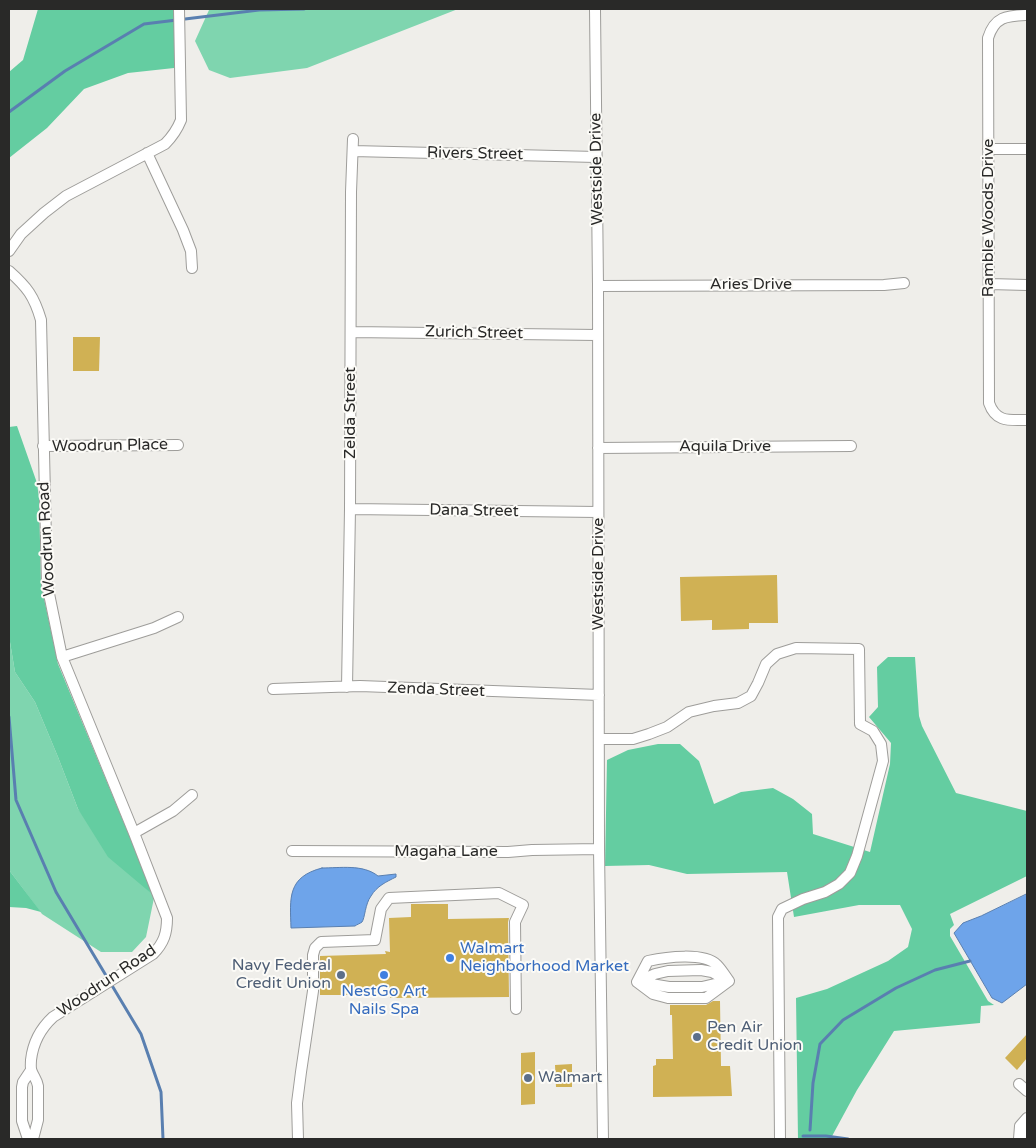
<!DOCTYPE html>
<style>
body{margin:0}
#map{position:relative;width:1036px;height:1148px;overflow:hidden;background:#efeeea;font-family:"Varela Round",sans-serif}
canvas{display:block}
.frame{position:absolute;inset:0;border:10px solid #292928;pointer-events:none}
</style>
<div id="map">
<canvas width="1036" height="1148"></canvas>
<div class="frame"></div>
</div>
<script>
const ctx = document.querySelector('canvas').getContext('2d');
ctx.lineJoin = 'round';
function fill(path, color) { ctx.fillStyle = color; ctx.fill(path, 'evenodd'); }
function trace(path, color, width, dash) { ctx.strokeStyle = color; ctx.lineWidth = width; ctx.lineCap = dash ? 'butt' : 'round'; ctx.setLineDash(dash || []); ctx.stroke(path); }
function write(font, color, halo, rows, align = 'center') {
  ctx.font = font + ' "Varela Round",sans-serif'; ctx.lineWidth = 4; ctx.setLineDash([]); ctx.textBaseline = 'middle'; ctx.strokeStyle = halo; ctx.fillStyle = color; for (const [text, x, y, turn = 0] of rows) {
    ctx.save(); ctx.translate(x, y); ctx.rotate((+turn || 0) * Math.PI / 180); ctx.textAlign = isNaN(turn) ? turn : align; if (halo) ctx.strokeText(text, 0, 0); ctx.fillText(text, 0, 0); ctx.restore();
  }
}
fill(new Path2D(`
 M215 9H458L307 68 230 78 209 70 195 41 209 10Z
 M9 636 15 672 35 702 58 757 78 809 152 894 154 898 146 937 132 952H101L42 914 9 870Z`), '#7fd5af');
fill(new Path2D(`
 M38 9H174V68L128 73 84 89 47 128 9 158V72L23 60Z
 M17 426 37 483 39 498 41 584 58 664 129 835 152 894 108 857 78 809 58 757 35 702 15 672 9 636V427Z
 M888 657H915L919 716 922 726 956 793 1027 811V876L950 914 954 925 950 929V936L988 1001 994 1005 981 1006 980 1023 894 1031 857 1090 831 1138 798 1139 796 998 827 989 888 961 908 947 912 929 900 905H859L794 917 787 872 687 874 649 865 605 866 607 760 628 750 658 744H680L699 761 714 804 741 792 773 788 793 799 812 814 813 834 870 852 890 764 891 743 869 717 878 707 877 667Z
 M9 870 41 912 26 908 9 907Z`), '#64cda1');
const water = new Path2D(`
 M322 868C340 868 363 864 378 876L396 874V877C386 882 377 886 371 896 365 904 365 918 362 922 361 923 356 925 355 926L291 928C290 898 287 877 322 868Z
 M1027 894V984L1002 1003 992 998 954 933 963 923 981 916Z`);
fill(water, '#6ea4ea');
trace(water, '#597fb0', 1);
trace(new Path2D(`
 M9 112 65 71 144 24 259 10 304 9
 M9 717 16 800 56 892 141 1034 161 1092 163 1139
 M810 1130 813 1083 820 1044 843 1020 896 988 935 970 970 961
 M803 1136H826L848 1139`), '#597fb0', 3);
fill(new Path2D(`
 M73 337H100L99 371H73Z
 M777 575 778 623H749V629L712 630V620L681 621 680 577Z
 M411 904H448V919L509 918 508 922 509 997 390 998V995H320V956L386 954 385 951 390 952 389 918 411 917Z
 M713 1001H720L721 1066H730L732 1096 653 1097V1066L656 1065V1059H673L672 1015H670V1005H706Z
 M1027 1034V1058L1017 1070 1005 1058Z
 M535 1052V1104L521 1105V1053Z
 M572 1064V1087H556L555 1065Z`), '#d0b154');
const minor = new Path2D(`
 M595 9 598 286 599 849 603 1139
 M1027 15C1007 16 995 16 988 38L989 403C996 423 1010 420 1027 420
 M988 149H1027
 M353 151 596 157
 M147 153 183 230 191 251 192 268
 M9 251 21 234 44 213 66 196 165 144C173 136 177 130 181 120L179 9
 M9 271C27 287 34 296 41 320L47 584 62 657 134 833 167 918C167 933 164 943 153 954L53 1017C40 1029 33 1042 31 1060 31 1063 30 1068 32 1072 34 1077 37 1080 38 1086V1120L33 1139
 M989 284 1027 285
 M598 286 884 285 904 283
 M351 332 597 335
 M43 446 178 445
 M598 448 851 446
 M350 509 598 512
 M62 657 154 628 178 617
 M347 687 350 509 351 192 353 139
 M273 689 360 686 599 695
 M599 739H633L649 734 667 727 689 712 714 706 738 703 751 696 758 683 766 664 777 654 796 648 859 649 860 724 873 731 881 744 883 761 857 856 850 873 839 884 825 892 803 899 782 909 778 917 780 1139
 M134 833 173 811 192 795
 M292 851 508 852 532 850 599 849
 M637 982 648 961C666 957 704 952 717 965 722 970 725 976 729 981
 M637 982 653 994 668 998H706L729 981
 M637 982 655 974 668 971 701 970 712 972 726 980
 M639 982 669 987H702L723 982
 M1019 1084 1027 1091
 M1027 1131V1139
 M28 1139 22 1121V1087L23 1082 31 1070
 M298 1139 297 1103 301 1072 313 991V955L315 948 321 942 375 940 381 909 389 898 499 893 523 905 515 922 516 1009
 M1019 1139 1020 1126 1027 1118`);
trace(minor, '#9e9d9a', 12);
trace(minor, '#fff', 10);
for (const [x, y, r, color] of [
 [450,958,5,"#3f7fe0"],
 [341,975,5,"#5c6f8a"],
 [384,975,5,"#3f7fe0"],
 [697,1037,5,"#5c6f8a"],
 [528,1078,5,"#5c6f8a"]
]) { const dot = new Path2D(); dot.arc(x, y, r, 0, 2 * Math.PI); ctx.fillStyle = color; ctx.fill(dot); trace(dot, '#fcfbf7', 2); }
write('16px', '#292928', '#fcfbf7', [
 ["Rivers Street",475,154,1],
 ["Westside Drive",597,169,-91],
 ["Ramble Woods Drive",989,218,-90],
 ["Aries Drive",751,285],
 ["Zurich Street",474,333,1],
 ["Zelda Street",351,413,-90],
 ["Woodrun Place",110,446,-1],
 ["Aquila Drive",725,447],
 ["Dana Street",474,511,1],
 ["Woodrun Road",47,539,-93],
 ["Westside Drive",599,574,-90],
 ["Zenda Street",436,690,2],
 ["Magaha Lane",446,852],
 ["Woodrun Road",107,981,-34]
]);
write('16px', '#366cbe', '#fcfbf7', [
 ["Walmart",460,949],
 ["Neighborhood Market",460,967],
 ["NestGo Art",384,992,"center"],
 ["Nails Spa",384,1010,"center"]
], 'left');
write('16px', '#4e5e75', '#fcfbf7', [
 ["Navy Federal",331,966,"right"],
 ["Credit Union",331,984,"right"],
 ["Pen Air",707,1028],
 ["Credit Union",707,1046],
 ["Walmart",538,1078]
], 'left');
</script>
